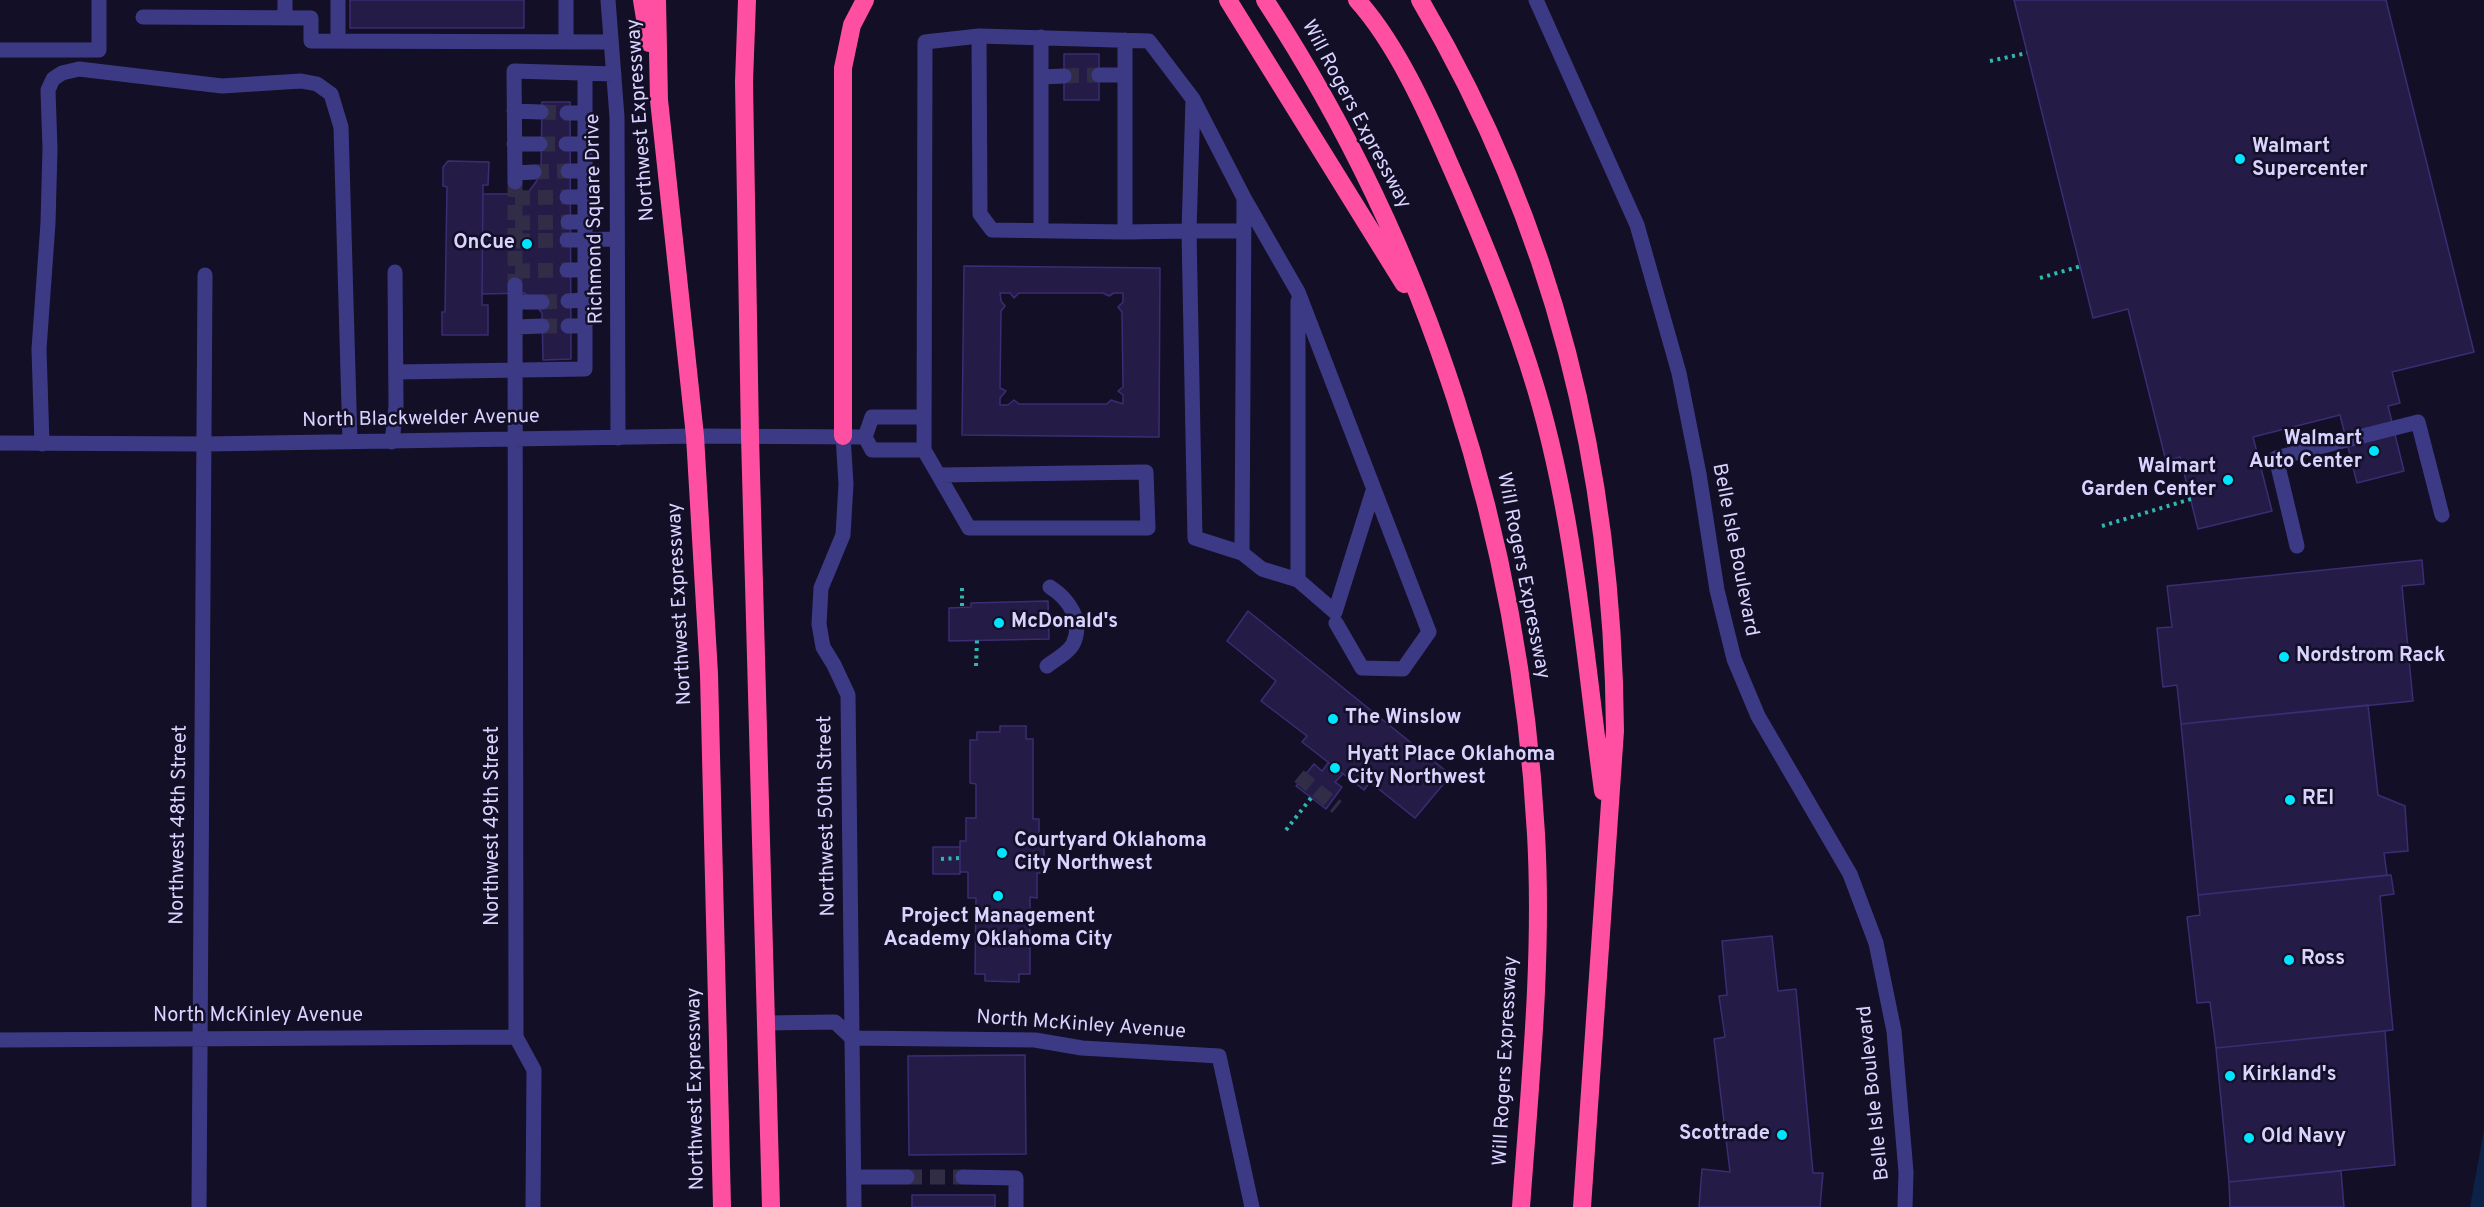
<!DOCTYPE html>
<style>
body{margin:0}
canvas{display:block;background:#130f26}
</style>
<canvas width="2484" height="1207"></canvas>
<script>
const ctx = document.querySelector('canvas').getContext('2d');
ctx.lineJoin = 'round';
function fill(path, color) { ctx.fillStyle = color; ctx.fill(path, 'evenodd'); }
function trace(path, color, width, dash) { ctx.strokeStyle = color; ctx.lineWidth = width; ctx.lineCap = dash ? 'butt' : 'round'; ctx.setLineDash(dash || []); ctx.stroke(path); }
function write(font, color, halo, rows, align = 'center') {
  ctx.font = font + ' Overpass,sans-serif'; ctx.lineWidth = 5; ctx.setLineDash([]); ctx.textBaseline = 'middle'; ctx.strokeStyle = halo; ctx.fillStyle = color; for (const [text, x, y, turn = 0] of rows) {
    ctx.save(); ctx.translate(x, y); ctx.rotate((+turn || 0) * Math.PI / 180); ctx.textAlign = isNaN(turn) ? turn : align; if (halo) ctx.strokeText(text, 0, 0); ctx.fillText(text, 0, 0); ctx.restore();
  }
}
fill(new Path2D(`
 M2484 1130V1207H2470Z`), '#0c2248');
const building = new Path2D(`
 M350 0H524V28H350Z
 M2014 0H2386L2474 352 2392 372 2400 403 2388 406 2404 471 2357 483 2340 415 2253 437 2272 511 2198 529 2180 457 2166 461 2128 309 2093 318Z
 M1064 54H1099V100H1064Z
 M542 102H570L571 359 543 360 542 313 525 293 482 294 483 194H527L541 175Z
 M448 161 489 162 488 185H483L482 305H488V335H442V312H445L447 187 443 186V167Z
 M964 266 1160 268 1159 437 962 435Z
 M1000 293H1010L1014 298 1019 293H1103L1109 296 1114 293H1123V302L1118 307 1122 312 1123 387 1118 391 1123 395V404L1111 400 1107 404H1019L1014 400 1008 405H1000V398L1006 391 1000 388 1001 311 1005 306 1001 301Z
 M2422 560 2424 584 2402 586 2413 701 2181 724 2177 685 2163 687 2157 628 2172 627 2167 586Z
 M1048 601 1049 639 949 641V608L971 607V603Z
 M1248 611 1451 775 1415 818 1370 782 1364 790 1302 742 1307 736 1261 701 1276 681 1227 641Z
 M2368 705 2378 795 2405 806 2408 851 2384 853 2387 875 2198 895 2181 724Z
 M1000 726H1026V739H1033V819H1039V843L1044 844V873H1037V898L1030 897V974H1019V982L985 981V974H975L976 898H968V872H960V841H966V818H976V784L970 783V740H977V732H1000Z
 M1328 763 1343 774 1335 782 1342 787 1326 809 1296 786 1314 764 1322 771Z
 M933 847H960V874H933Z
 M2391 875 2394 894 2380 896 2393 1030 2216 1048 2210 1002 2197 1003 2187 917 2200 915 2198 895Z
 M1772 936 1778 991 1796 989 1813 1173H1823L1820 1207H1699L1702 1169 1730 1172 1714 1039 1725 1037 1719 996 1727 995 1722 941Z
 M2385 1031 2395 1165 2229 1182 2216 1048Z
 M1025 1055 1026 1154 909 1155 908 1056Z
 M2341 1171 2344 1207H2230L2229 1182Z
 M912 1195H995V1207H912Z`);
fill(building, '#241b47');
trace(building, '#3b2d73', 1.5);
trace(new Path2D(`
 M1064 76 1099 75
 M541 112 567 113
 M540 144H566
 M534 172 568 171
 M515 182V285
 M515 198 567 197
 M515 223 568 222
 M515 241 567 240
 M515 271 567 270
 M542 302 568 301
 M542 326H568
 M1299 776 1337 807
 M907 1177H963`), '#312d47', 15, [15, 8]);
trace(new Path2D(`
 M1990 61 2027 53
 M2040 278 2081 266
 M2102 526 2191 499
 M962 588V607
 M976 666 977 640
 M1286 830 1311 798
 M941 859 960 858`), '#2fb8b0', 4, [3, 4.5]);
trace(new Path2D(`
 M285 0V18
 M338 0V41
 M566 0V42
 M608 0 617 117 618 438
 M1536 0 1637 225 1679 373 1699 474 1717 590 1734 659 1758 716 1850 874 1876 943 1894 1031 1906 1172 1905 1207
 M143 17 311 18V41L611 42
 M979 36 980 214 992 230 1125 232V40
 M1041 37V230
 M0 50H99V0
 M1099 75H1125
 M1041 77 1064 76
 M514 111 541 112
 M567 113H585
 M514 144H540
 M566 144H585
 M568 171H585
 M515 173 534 172
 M515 182 514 71 614 74
 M567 197H585
 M568 222H585
 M1244 231H1189L1195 538 1242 553 1262 569 1298 580V301
 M1125 232 1189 231 1193 100
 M567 240 617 239
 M567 270H585
 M515 285 516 1037 534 1070 533 1207
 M568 301 585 300
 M516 302H542
 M568 326H585
 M516 327 542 326
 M396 372 585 369V74
 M924 417H872L865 437 872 450H924
 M843 436 846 484 843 535 821 588 819 624 823 647 834 665 848 695 854 1207
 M392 442 396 406 395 272
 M0 443 206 444 695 436 865 437
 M42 444 39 349 48 223 50 149 48 90 53 79 62 73 79 69 222 86 301 81 317 84 331 94 341 127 350 442
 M940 475 1146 472 1148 528H969L924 450 925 42 979 36 1149 41 1193 99 1244 198 1298 292 1429 632 1403 669 1362 668 1336 623
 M2297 546 2276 458 2418 422 2442 515
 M1242 553 1244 198
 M1298 580 1335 612 1373 491
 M1047 666C1055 660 1069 652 1073 644 1084 621 1069 599 1050 587
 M766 1023 835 1022 852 1038 1035 1040 1082 1048 1219 1056 1252 1207
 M0 1040 516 1037
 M854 1177H907
 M963 1177 1016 1178V1207
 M199 1207 205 275`), '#3d3a85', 15);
trace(new Path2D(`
 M642 0 649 43
 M657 0 659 100 695 436 709 674 722 1207
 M747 0 744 82 750 437 771 1207
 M1228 0 1404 284
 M1265 0C1428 249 1520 537 1536 834 1543 958 1530 1083 1521 1207
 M1357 0C1396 43 1427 112 1450 165 1483 239 1513 312 1536 389 1575 519 1585 658 1603 791
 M1420 0C1554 227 1613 468 1615 731L1582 1207
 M843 436V68L852 25 865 0`), '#ff4fa3', 18);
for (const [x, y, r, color] of [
 [2240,159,6,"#00e5ff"],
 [527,244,6,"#00e5ff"],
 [2374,451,6,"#00e5ff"],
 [2228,480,6,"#00e5ff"],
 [999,623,6,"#00e5ff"],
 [2284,657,6,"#00e5ff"],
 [1333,719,6,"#00e5ff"],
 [1335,768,6,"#00e5ff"],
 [2290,800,6,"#00e5ff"],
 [1002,853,6,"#00e5ff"],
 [998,896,6,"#00e5ff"],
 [2289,960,6,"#00e5ff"],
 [2230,1076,6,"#00e5ff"],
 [1782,1135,6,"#00e5ff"],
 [2249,1138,6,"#00e5ff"]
]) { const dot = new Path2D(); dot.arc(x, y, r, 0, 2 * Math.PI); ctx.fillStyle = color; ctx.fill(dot); trace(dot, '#130f26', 2); }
write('20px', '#d9d4ff', '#130f26', [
 ["Will Rogers Expressway",1355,115,62],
 ["Northwest Expressway",642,120,-94],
 ["Richmond Square Drive",596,219,-91],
 ["North Blackwelder Avenue",421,420,-1],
 ["Belle Isle Boulevard",1734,550,79],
 ["Will Rogers Expressway",1522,576,79],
 ["Northwest Expressway",681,604,-93],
 ["Northwest 50th Street",828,816,-91],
 ["Northwest 48th Street",180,825,-89],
 ["Northwest 49th Street",494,826,-90],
 ["North McKinley Avenue",258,1017],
 ["North McKinley Avenue",1081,1026,4],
 ["Will Rogers Expressway",1507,1061,-87],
 ["Northwest Expressway",697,1089,-91],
 ["Belle Isle Boulevard",1875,1093,-96]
]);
write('bold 20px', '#d9d4ff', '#130f26', [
 ["Walmart",2252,148],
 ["Supercenter",2252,171],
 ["OnCue",515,244,"right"],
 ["Walmart",2362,440,"right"],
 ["Auto Center",2362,463,"right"],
 ["Walmart",2216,468,"right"],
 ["Garden Center",2216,491,"right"],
 ["McDonald's",1011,623],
 ["Nordstrom Rack",2296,657],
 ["The Winslow",1345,719],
 ["Hyatt Place Oklahoma",1347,756],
 ["City Northwest",1347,779],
 ["REI",2302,800],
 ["Courtyard Oklahoma",1014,842],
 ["City Northwest",1014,865],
 ["Project Management",998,918,"center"],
 ["Academy Oklahoma City",998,941,"center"],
 ["Ross",2301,960],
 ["Kirkland's",2242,1076],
 ["Scottrade",1770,1135,"right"],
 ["Old Navy",2261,1138]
], 'left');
</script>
